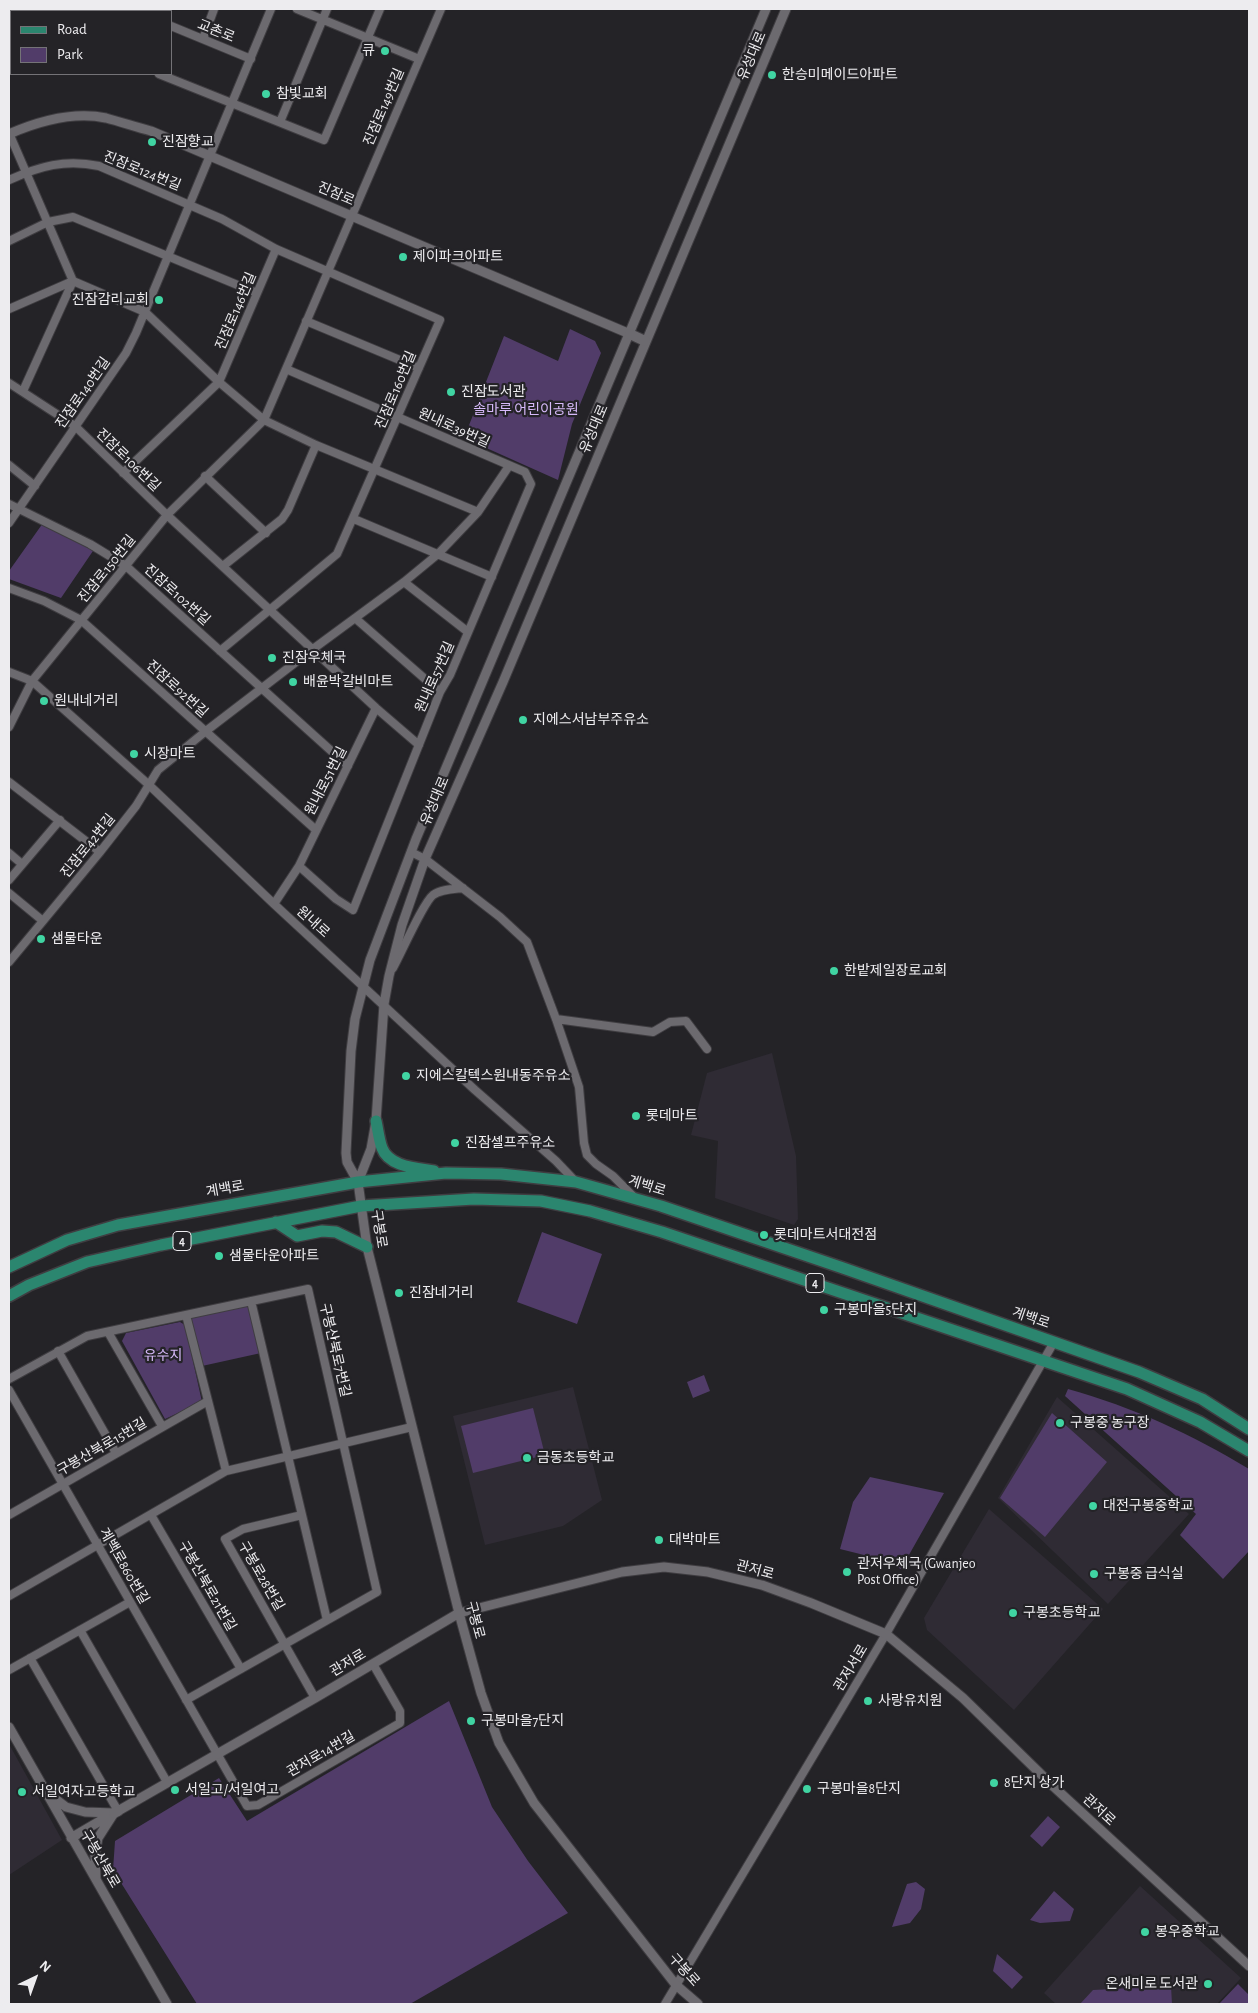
<!DOCTYPE html>
<meta charset="utf-8">
<style>
body{margin:0}
#map{position:relative;width:1258px;height:2013px;overflow:hidden;background:#242327;font-family:"Alegreya Sans",sans-serif}
canvas{display:block}
.frame{position:absolute;inset:0;border:10px solid #edecef;pointer-events:none}
.legend{position:absolute;left:10px;top:10px;width:162px;height:65px;box-sizing:border-box;background:#242327;border:1px solid #747377;margin:0;padding:6px 9px;list-style:none;font-size:15px;color:#edecef}
.legend li{display:flex;align-items:center;gap:10px;height:25px}
.legend b{width:25px;border:1px solid #747377}
.north{position:absolute;left:10px;top:1953px;width:50px;height:50px;-webkit-text-stroke:4px #242327;paint-order:stroke;rotate:42deg;font-size:14px;font-weight:700;line-height:20px;text-align:center;color:#edecef}
.north::after{content:'';display:block;margin:auto;width:18px;height:22px;background:#edecef;clip-path:polygon(50% 0,100% 100%,50% 72%,0 100%)}
</style>
<div id="map">
<canvas width="1258" height="2013"></canvas>
<div class="frame"></div>
<ul class="legend">
<li><b style="height:6px;background:#2b866f"></b>Road</li>
<li><b style="height:14px;background:#513c69"></b>Park</li>
</ul>
<div class="north">N</div>
</div>
<script>
const ctx = document.querySelector('canvas').getContext('2d');
ctx.lineJoin = 'round';
function fill(path, color) { ctx.fillStyle = color; ctx.fill(path, 'evenodd'); }
function trace(path, color, width, dash) { ctx.strokeStyle = color; ctx.lineWidth = width; ctx.lineCap = dash ? 'butt' : 'round'; ctx.setLineDash(dash || []); ctx.stroke(path); }
function write(font, color, halo, rows, align = 'center') {
  ctx.font = font + ' "Alegreya Sans","Noto Sans KR",sans-serif'; ctx.lineWidth = 4.5; ctx.setLineDash([]); ctx.textBaseline = 'middle'; ctx.strokeStyle = halo; ctx.fillStyle = color; for (const [text, x, y, turn = 0] of rows) {
    ctx.save(); ctx.translate(x, y); ctx.rotate((+turn || 0) * Math.PI / 180); ctx.textAlign = isNaN(turn) ? turn : align; if (halo) ctx.strokeText(text, 0, 0); ctx.fillText(text, 0, 0); ctx.restore();
  }
}
fill(new Path2D(`
 M772 1053 796 1156 798 1219 794 1225 715 1198 718 1141 691 1135 707 1073Z
 M573 1387 602 1500 563 1526 485 1545 453 1416Z
 M1057 1397 1189 1514 1108 1604 998 1498Z
 M989 1509 1103 1609 1014 1710 927 1630 924 1618Z
 M9 1744 62 1840 9 1875Z
 M1140 1886 1241 1978 1217 2004H1056L1044 1993Z`), '#2f2b34');
fill(new Path2D(`
 M570 329 595 341 601 353 572 424 558 480 464 438 504 336 558 361Z
 M43 523 95 548 61 598 9 579V571Z
 M542 1232 602 1254 577 1324 517 1302Z
 M247 1304 250 1306 261 1353 202 1366 190 1319 192 1317Z
 M180 1322 185 1325 202 1402 165 1419 122 1341 126 1333Z
 M704 1375 710 1391 693 1398 687 1382Z
 M1068 1389C1133 1407 1193 1435 1249 1469V1551L1223 1579 1180 1535 1196 1514 1065 1396Z
 M533 1408 545 1455 473 1473 461 1426Z
 M1052 1413 1107 1462 1045 1537 1000 1498Z
 M870 1477 944 1493 901 1569 876 1558 840 1549 853 1502Z
 M449 1701 492 1807 528 1861 568 1913 410 2004H197L113 1870 115 1841 219 1778 247 1821Z
 M1048 1816 1060 1827 1042 1847 1030 1836Z
 M916 1882 925 1889 921 1909 910 1923 892 1927 907 1884Z
 M1054 1891 1074 1909 1070 1921 1040 1923 1030 1920Z
 M997 1954 1023 1977 1012 1989 993 1971Z
 M1238 1984 1249 1995V2004H1219Z
 M1171 1986 1172 2004H1080L1093 1990Z`), '#513c69');
const minor = new Path2D(`
 M110 9 126 11
 M297 9 419 59
 M22 11 35 9
 M157 11 158 9
 M9 15 11 14
 M171 26 251 59
 M203 39 214 9
 M9 66 11 65
 M159 74 324 140 380 9
 M280 122 327 9
 M9 133 73 281 145 312 219 382 264 420 316 445 478 512
 M9 180C40 166 65 159 99 166L222 219 276 249 440 320 337 554 220 651
 M9 241 48 222 73 217 257 293
 M9 309 73 281
 M306 321 419 368
 M286 369 525 472 531 484 450 675 440 692 353 910 336 899 299 866
 M9 383 75 426 167 515 376 708 419 745
 M23 391 73 281
 M9 465 35 486
 M123 473 219 382 276 249
 M205 476 266 533
 M9 504 90 544 126 566 348 766
 M354 519 492 577
 M9 523 126 353 136 333 271 9
 M223 566 282 519 288 510 316 445
 M404 582 468 632
 M9 588 44 601 81 620 316 830
 M355 618 440 692
 M9 672 32 681 148 784 274 904 475 1090 556 1161 576 1182
 M9 727 32 681 167 515 264 420 441 9
 M9 782 100 852
 M411 852 425 859 500 917 527 942 556 1019 579 1087 584 1143 587 1155 596 1164 613 1176 634 1197
 M9 853 22 864
 M9 880 60 820
 M9 893 43 921
 M274 904 299 866 376 708
 M9 962 100 852 136 806 158 770 206 731 313 649 404 582 438 554 478 512 509 466
 M393 968C401 954 423 903 433 895 441 889 453 889 463 888
 M556 1019 653 1032 670 1022 686 1021 707 1049
 M251 1301 327 1620
 M186 1315 226 1471
 M108 1332 162 1426
 M58 1351 116 1453
 M9 1379 87 1336 308 1289 377 1592 186 1700
 M9 1390 247 1806 258 1805 400 1723V1711L373 1664
 M9 1515 208 1401
 M151 1515 241 1669
 M302 1515 243 1529 225 1539 315 1698
 M9 1596 226 1471 412 1427
 M80 1630 167 1782
 M30 1658 118 1811
 M9 1670 130 1602
 M665 2004 886 1634 1054 1342`);
const tertiary = new Path2D(`
 M9 134C39 121 73 111 106 118 121 122 136 127 151 131L630 334
 M358 1182 371 1149 376 1121 384 1004 389 976 402 925 425 859 503 682 786 9
 M9 1727 167 2004
 M49 1794 66 1807 85 1812 114 1813
 M118 1811 315 1698 459 1613 622 1572 664 1567 708 1572 762 1585 811 1603 886 1634 963 1698 1054 1787 1249 1966
 M71 1838 112 1814
 M96 1878 95 1855 98 1838 114 1813
 M698 2004 676 1985 534 1803 499 1743 481 1693 459 1613 367 1247 358 1182 347 1162 346 1153 351 1051 355 1019 370 960 416 839 766 9`);
const secondary = new Path2D(`
 M630 334 645 341
 M114 1813 118 1811`);
const primary = new Path2D(`
 M376 1121C378 1130 379 1140 382 1148 389 1167 417 1168 434 1171
 M276 1222 297 1236 322 1231 336 1232 367 1247
 M9 1267 67 1240 118 1225 358 1182 446 1173 501 1174 576 1182 661 1206 843 1268 1139 1372 1202 1399 1249 1429
 M9 1296 29 1285 87 1262 161 1245 361 1206 474 1199 541 1201 590 1211 662 1232 1127 1389 1200 1422 1249 1451`);
trace(minor, '#3f3d41', 10);
trace(tertiary, '#3f3d41', 11);
trace(secondary, '#3f3d41', 12);
trace(primary, '#3f3d41', 14);
trace(minor, '#6c6a6f', 8);
trace(tertiary, '#6c6a6f', 9);
trace(secondary, '#6c6a6f', 10);
trace(primary, '#2b866f', 11);
for (const [x, y, r, color] of [
 [385,51,5,"#40d4a2"],
 [772,75,5,"#40d4a2"],
 [266,94,5,"#40d4a2"],
 [152,142,5,"#40d4a2"],
 [403,257,5,"#40d4a2"],
 [159,300,5,"#40d4a2"],
 [451,392,5,"#40d4a2"],
 [272,658,5,"#40d4a2"],
 [293,682,5,"#40d4a2"],
 [44,701,5,"#40d4a2"],
 [523,720,5,"#40d4a2"],
 [134,754,5,"#40d4a2"],
 [41,939,5,"#40d4a2"],
 [834,971,5,"#40d4a2"],
 [406,1076,5,"#40d4a2"],
 [636,1116,5,"#40d4a2"],
 [455,1143,5,"#40d4a2"],
 [764,1235,5,"#40d4a2"],
 [219,1256,5,"#40d4a2"],
 [399,1293,5,"#40d4a2"],
 [824,1310,5,"#40d4a2"],
 [1060,1423,5,"#40d4a2"],
 [527,1458,5,"#40d4a2"],
 [1093,1506,5,"#40d4a2"],
 [659,1540,5,"#40d4a2"],
 [847,1572,5,"#40d4a2"],
 [1094,1574,5,"#40d4a2"],
 [1013,1613,5,"#40d4a2"],
 [868,1701,5,"#40d4a2"],
 [471,1721,5,"#40d4a2"],
 [994,1783,5,"#40d4a2"],
 [807,1789,5,"#40d4a2"],
 [175,1790,5,"#40d4a2"],
 [22,1792,5,"#40d4a2"],
 [1145,1932,5,"#40d4a2"],
 [1208,1984,5,"#40d4a2"]
]) { const dot = new Path2D(); dot.arc(x, y, r, 0, 2 * Math.PI); ctx.fillStyle = color; ctx.fill(dot); trace(dot, '#242327', 2); }
for (const [x, y, w] of [
 [182,1241,18],
 [815,1283,18]
]) { const box = new Path2D(); box.roundRect(x - w / 2, y - 9.5, w, 19, 4); ctx.fillStyle = '#242327'; ctx.fill(box); trace(box, '#edecef', 1); }
write('bold 12px', '#edecef', null, [
 ["4",182,1241],
 ["4",815,1283]
]);
write('14px', '#edecef', '#242327', [
 ["교촌로",216,31,22],
 ["유성대로",752,56,-67],
 ["진잠로149번길",384,107,-67],
 ["진잠로124번길",142,171,22],
 ["진잠로",336,194,23],
 ["진잠로146번길",236,311,-67],
 ["진잠로160번길",396,390,-67],
 ["진잠로140번길",83,393,-55],
 ["원내로39번길",454,428,24],
 ["유성대로",594,429,-67],
 ["진잠로106번길",128,460,44],
 ["진잠로150번길",107,569,-51],
 ["진잠로102번길",177,595,42],
 ["원내로57번길",435,677,-66],
 ["진잠로92번길",177,689,42],
 ["원내로51번길",326,781,-63],
 ["유성대로",435,801,-67],
 ["진잠로42번길",88,846,-51],
 ["원내로",313,922,42],
 ["계백로",647,1186,17],
 ["계백로",225,1189,-10],
 ["구봉로",379,1229,81],
 ["계백로",1031,1318,19],
 ["구봉산북로7번길",335,1350,77],
 ["구봉산북로15번길",102,1447,-30],
 ["계백로860번길",124,1566,60],
 ["관저로",755,1570,15],
 ["구봉로28번길",261,1576,60],
 ["구봉산북로21번길",207,1586,60],
 ["구봉로",475,1620,75],
 ["관저로",348,1663,-31],
 ["관저서로",851,1668,-59],
 ["관저로14번길",321,1754,-30],
 ["관저로",1099,1810,43],
 ["구봉산북로",100,1859,60],
 ["구봉로",684,1970,48]
]);
write('14px', '#edecef', '#242327', [
 ["큐",375,51,"right"],
 ["한승미메이드아파트",782,75],
 ["참빛교회",276,94],
 ["진잠향교",162,142],
 ["제이파크아파트",413,257],
 ["진잠감리교회",149,300,"right"],
 ["진잠도서관",461,392],
 ["진잠우체국",282,658],
 ["배윤박갈비마트",303,682],
 ["원내네거리",54,701],
 ["지에스서남부주유소",533,720],
 ["시장마트",144,754],
 ["샘물타운",51,939],
 ["한밭제일장로교회",844,971],
 ["지에스칼텍스원내동주유소",416,1076],
 ["롯데마트",646,1116],
 ["진잠셀프주유소",465,1143],
 ["롯데마트서대전점",774,1235],
 ["샘물타운아파트",229,1256],
 ["진잠네거리",409,1293],
 ["구봉마을5단지",834,1310],
 ["구봉중 농구장",1070,1423],
 ["금동초등학교",537,1458],
 ["대전구봉중학교",1103,1506],
 ["대박마트",669,1540],
 ["관저우체국 (Gwanjeo",857,1564],
 ["Post Office)",857,1580],
 ["구봉중 급식실",1104,1574],
 ["구봉초등학교",1023,1613],
 ["사랑유치원",878,1701],
 ["구봉마을7단지",481,1721],
 ["8단지 상가",1004,1783],
 ["구봉마을8단지",817,1789],
 ["서일고/서일여고",185,1790],
 ["서일여자고등학교",32,1792],
 ["봉우중학교",1155,1932],
 ["온새미로 도서관",1198,1984,"right"]
], 'left');
write('14px', '#d6b9f9', '#242327', [
 ["솔마루 어린이공원",526,410],
 ["유수지",163,1356]
]);
</script>
